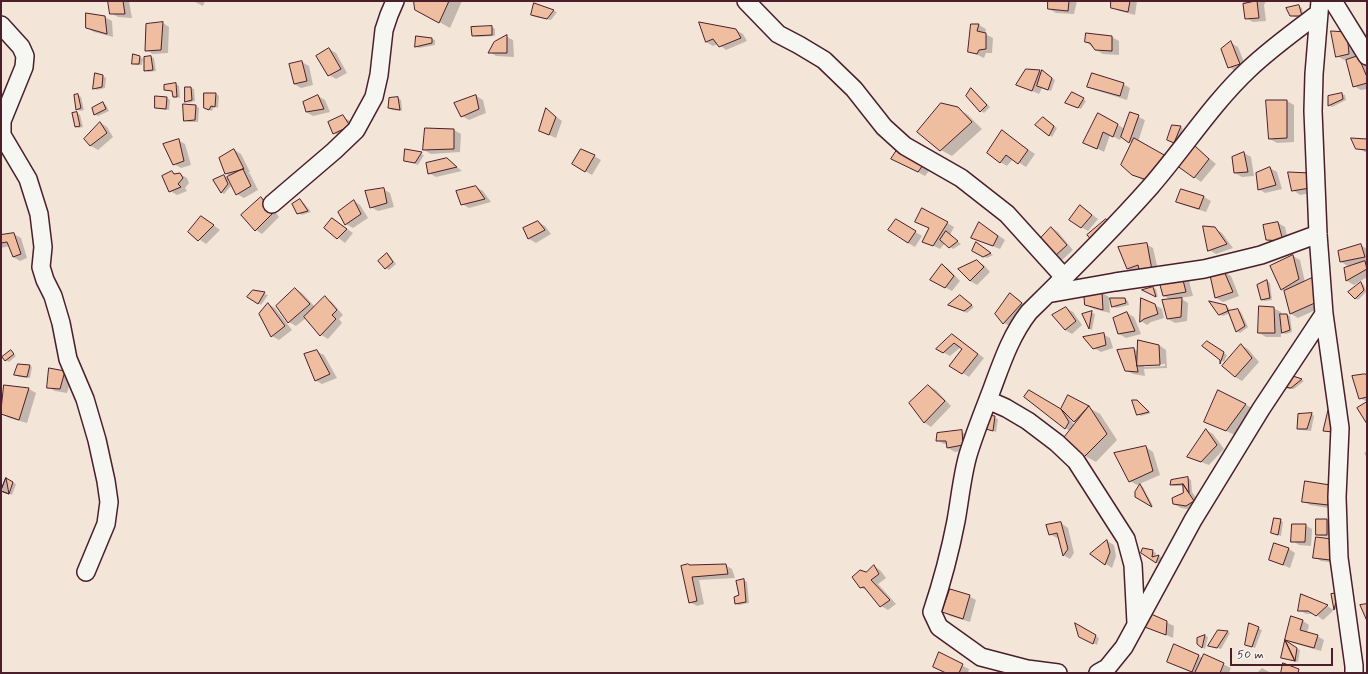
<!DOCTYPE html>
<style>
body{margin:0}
#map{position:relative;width:1368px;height:674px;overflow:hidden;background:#f4e5d9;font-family:Mynerve,sans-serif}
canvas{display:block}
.frame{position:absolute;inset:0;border:2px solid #4a1f2b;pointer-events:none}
.scale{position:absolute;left:1230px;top:648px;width:103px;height:18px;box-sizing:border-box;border:2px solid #4a1f2b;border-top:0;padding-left:5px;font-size:12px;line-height:14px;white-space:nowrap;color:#4a1f2b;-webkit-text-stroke:3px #f6f6f2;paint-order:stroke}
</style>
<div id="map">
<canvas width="1368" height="674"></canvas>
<div class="frame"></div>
<div class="scale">50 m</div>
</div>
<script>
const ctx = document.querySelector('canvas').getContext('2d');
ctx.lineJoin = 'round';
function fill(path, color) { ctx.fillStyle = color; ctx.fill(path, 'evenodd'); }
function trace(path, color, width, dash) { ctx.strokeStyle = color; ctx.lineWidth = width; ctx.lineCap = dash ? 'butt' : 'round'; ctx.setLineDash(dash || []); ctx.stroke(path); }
fill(new Path2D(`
 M109 1H129L132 18 118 17 111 13Z
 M193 1H205L203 6Z
 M415 1H462L450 28 416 9Z
 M1049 1H1077L1074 14 1056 13 1049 9Z
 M1112 1H1137L1135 15 1119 11 1112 7Z
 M1240 1H1266L1264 5 1266 21 1253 22 1246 18 1244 3Z
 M535 5 554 11 557 12 551 20 535 17 532 15Z
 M1299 6 1302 8 1304 18 1295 17 1291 15Z
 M105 17 112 21 113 37 94 32 87 28Z
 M163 23 169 27 168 53 153 54 146 50Z
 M972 25H979L986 29 985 34 993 38 992 53H986L984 58 969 51Z
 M492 27 495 29V36L476 37 473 35Z
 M736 30 743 34 747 41 726 50 718 44 713 46 706 42Z
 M1346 33 1353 37 1356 58 1365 61 1367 65V89L1361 90 1354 86 1347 59 1344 60 1337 56Z
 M1087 34 1112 37 1119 41V55L1103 54 1096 50 1086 42Z
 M507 37 513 40 514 57 496 56 490 52Z
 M431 39 435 40V45L419 48 416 46Z
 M1231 43 1238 47 1246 67 1236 71 1229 67Z
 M329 49 336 53 347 73 336 79 329 75Z
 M140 57 143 59 142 65H136L133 63Z
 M151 57 154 58 156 71 148 72 145 70Z
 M302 62 309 66 313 85 301 88 294 84Z
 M1039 71 1045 73 1055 80 1051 91 1042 88 1039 94 1018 85Z
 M103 76 106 78 105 88 97 90 94 88Z
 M176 84 179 86 180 98 174 96V92L165 89Z
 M1123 84 1130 88 1127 100 1095 90 1088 86Z
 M191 88 194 89 195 101 189 103 186 101Z
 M972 89 990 107 984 113 981 111Z
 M1073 93 1086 101 1081 109 1070 104Z
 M216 94 219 96 218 108 214 106 212 111 205 108Z
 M1342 94 1345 95 1346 100 1332 107 1329 105V97Z
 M78 95 81 97 84 110 80 111 77 109 75 96Z
 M318 96 325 100 330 112 313 116 306 112Z
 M476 96 483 100 486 113 469 120 462 116Z
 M156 97 167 98 170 100 169 110 159 109 156 107Z
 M398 98 401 100 402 111 392 110 389 108Z
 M1267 101H1287L1294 105V142L1277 143 1270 139Z
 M103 104 106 105 109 111 98 116 95 114Z
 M196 106 199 108 198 122H189L185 120Z
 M957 108 968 115 982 129 952 156 941 150Z
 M547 110 562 121 556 138 540 131Z
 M77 113 80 115 83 127 79 128 76 127Z
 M1130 113 1145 120 1138 142 1158 186 1144 181 1133 174 1132 143 1122 137 1120 140 1110 135 1104 152 1092 146 1099 114 1125 129Z
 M343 117 350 121 356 130 341 137 334 133Z
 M1044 118 1057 128 1052 137 1037 124Z
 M101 123 107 127 113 137 98 150 91 146 86 139Z
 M1180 127 1183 128 1177 144 1171 141Z
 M454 130 461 134 460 152 431 154 424 150Z
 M1009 136 1035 154 1026 167 1013 159 1007 166 1000 162Z
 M178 140 185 144 191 165 181 168 174 164Z
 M1367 140V153L1357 148Z
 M1195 148 1202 152 1216 164 1201 182 1178 165Z
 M234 150 241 154 250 172 248 173 250 174 258 190 244 198 237 194 230 181H228L231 186 224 194 221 192 224 176 227 178 231 176 226 174 220 158Z
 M406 150 424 155 418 165 405 160Z
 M1244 153 1251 157 1254 176 1242 177 1235 173 1233 157Z
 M594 156 601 160 592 175 573 164Z
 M447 159 462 171 436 177 429 173Z
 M899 162 934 164 925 176Z
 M1270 168 1277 172 1282 189 1265 193 1259 189Z
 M172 172 177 175 180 174 187 178 189 183 185 188 187 191 177 195 170 191Z
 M1289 173 1317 192 1300 195 1293 190Z
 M476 187 483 191 491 202 469 208 462 204Z
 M383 189 390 193 394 207 378 211 371 207Z
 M1182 190 1204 197 1211 201 1206 212 1184 205 1177 202Z
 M261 198 268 202 279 217 262 234 256 230Z
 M300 201 304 203 311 212 302 215 298 213Z
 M354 201 360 205 368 218 353 228 346 224Z
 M1081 206 1098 219 1088 231 1081 227Z
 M922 209 954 227 950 235 961 244 953 249 945 243 940 249 924 241 930 228 923 225Z
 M333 219 353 233 345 243 326 228Z
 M896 220 922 236 915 247 908 243Z
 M208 221 220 230 206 244 189 232Z
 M538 222 545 226 551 234 536 243 529 239 524 228Z
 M1278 223 1285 227 1289 245 1274 243 1267 239Z
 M986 227 1005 240 1000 249 979 241 973 237Z
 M1052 228 1058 232 1073 250 1062 260 1055 256Z
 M1214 228 1222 233 1233 248 1216 254 1209 250Z
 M14 234 21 238 27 258 20 261 13 257 10 246 1 248V236Z
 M1146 244 1153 248 1159 274 1135 273 1128 269Z
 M979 245 993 255 987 258 976 253Z
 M1361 245 1367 249V262H1365L1367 263V277L1354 285 1347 281 1345 269 1355 266 1354 264 1348 266 1341 262Z
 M387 254 390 256 396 264 389 270 386 268Z
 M1293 256 1300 260 1305 282 1312 279 1319 283 1324 306 1298 318 1291 314 1285 291 1281 289Z
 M977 261 984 265 990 272 977 285 970 281Z
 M943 265 949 269 960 281 952 291 931 280Z
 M1224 272 1231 276 1239 296 1223 302 1216 298 1211 276Z
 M1182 277 1189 281 1193 296 1180 298 1188 303 1187 321 1175 323 1168 319 1171 300 1164 296Z
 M1267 281 1270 283 1272 300 1265 301 1262 300Z
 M1361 284 1364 285 1366 292 1358 300 1355 298Z
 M1153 288 1156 289 1158 297 1145 290Z
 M296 289 302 293 315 307 325 298 332 302 343 315 339 319 342 323 328 339 321 335 306 318 296 326 289 322Z
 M254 291 268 295 261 305 249 297Z
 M1102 293 1109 297 1110 313 1094 309 1086 305Z
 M1010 294 1017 298 1028 308 1011 327 1004 323 996 314Z
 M963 299 974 307 967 313 952 306Z
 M1125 299 1128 301 1129 305 1116 308 1113 306Z
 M268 304 275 308 292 330 279 340 272 336Z
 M1155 305 1162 309 1164 318 1151 322 1147 325 1141 321Z
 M1226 306 1229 308 1230 312 1238 310 1241 312 1248 327 1240 333 1237 331 1230 313 1223 316 1219 314Z
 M1066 308 1073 312 1082 325 1072 334 1065 330Z
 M1273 308 1281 312V315H1287L1290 316 1292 332 1286 334 1283 333 1282 327H1281V337H1266L1259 333Z
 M1092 313 1095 314 1092 330 1090 329 1084 315Z
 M1127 313 1134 317 1141 334 1126 338 1119 334Z
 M1103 334 1110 338 1113 348 1101 352 1094 348Z
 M952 335 984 358 969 377 951 366 963 349 961 347 950 356 937 349Z
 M1211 344 1227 355 1224 362 1203 346Z
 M1159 345 1166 350 1167 368 1144 369 1145 376 1133 374 1126 370 1134 349 1139 352ZM1165 364V366L1144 367V365Z
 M1241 345 1248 349 1259 362 1242 381 1235 377 1224 366Z
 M316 351 324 355 337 378 322 384 315 380Z
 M11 352 16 356 9 362 5 360Z
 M29 366 32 367 30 378 19 377 16 375Z
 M65 372 72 376 67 393 55 391 48 387Z
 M1291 376 1302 380 1304 381 1294 389H1288L1285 387Z
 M1367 376V402L1360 398Z
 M5 386 29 389 36 393 27 423 9 418 2 414Z
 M929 386 936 390 951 406 931 427 925 423 910 403Z
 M1219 391 1256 410 1237 436 1205 421Z
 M1068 396 1100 414 1117 440 1096 462 1085 456 1064 439 1070 431 1065 428 1061 411ZM1069 417 1077 423 1075 426Z
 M1137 401 1140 403 1151 413 1141 416 1138 414Z
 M1312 414 1314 416 1311 431 1301 430 1298 429Z
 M989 416 998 419 996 432 990 430Z
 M1206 430 1213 434 1224 449 1209 465 1188 457Z
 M962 432 969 436 970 449 955 452 948 448V444H944L937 440Z
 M1146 447 1153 452 1160 475 1137 485 1130 481Z
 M1367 451V458L1364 453Z
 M1188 478 1191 480 1192 492 1201 505 1194 510 1181 508 1174 504 1184 493V486H1174L1171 485 1172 481Z
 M6 479 16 484 12 495 1 490Z
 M1140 485 1143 487 1153 506 1136 496Z
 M1330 486 1335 509 1310 505 1303 501Z
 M1280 520 1283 522 1281 536 1272 533Z
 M1317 520H1327L1330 522V537L1320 536 1317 534Z
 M1061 523 1068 528 1074 553 1070 559 1063 555 1059 538H1057L1050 534Z
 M1305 525 1312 529 1311 546 1299 545 1293 541Z
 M1332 540 1336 563 1321 561 1314 557Z
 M1107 541 1114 545 1116 556 1112 568 1091 554Z
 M1289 549 1295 553 1290 568 1270 560Z
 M1152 551 1156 553 1155 557 1159 556 1162 558 1159 564 1142 553Z
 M725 565 732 569 735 578 699 580 704 604 697 606 690 602 682 566Z
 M874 566 880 570 886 578 878 584 896 604 888 610 881 606 868 591 860 587 867 573Z
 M744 580 747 582 749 603 739 605 736 604 741 596Z
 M1302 595 1327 606 1334 610 1323 620 1315 614H1306L1299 610Z
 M1332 595H1340L1337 610 1335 609Z
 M969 596 976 600 970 622 950 616 943 612Z
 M1303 621 1309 625 1307 633 1317 636 1324 640 1321 651 1293 643 1286 639Z
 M1166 622 1174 626 1173 638 1143 625Z
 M1076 625 1099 638 1097 645 1080 636Z
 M1249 625 1262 630 1255 648 1246 645Z
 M1228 632 1230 633 1221 649 1213 647Z
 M1205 636 1208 637 1205 649 1198 644V639Z
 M1285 642 1300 650 1298 662 1282 658Z
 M940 654 969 669 968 673H946Z
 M1204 655 1231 668 1229 673H1194L1175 665 1198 656 1203 658Z
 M1262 668 1269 672 1270 673H1257Z`), '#0003');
const building = new Path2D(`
 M108 1H123L125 14H110Z
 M414 1H449L439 23 415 10Z
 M1048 1H1069L1068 11 1048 9Z
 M1111 1H1130L1128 12 1111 8Z
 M1257 1 1259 18 1245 19 1243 4Z
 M534 3 554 10 547 19 531 15Z
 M1299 5 1302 16H1290L1286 8Z
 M86 13 105 16 107 34 86 28Z
 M163 22 161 50 145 51 146 24Z
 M699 22 736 29 741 38 719 47 713 39 706 42Z
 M971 24H979L977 31 986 33V49L979 50 977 54 968 52Z
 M492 26V35L472 36 471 27Z
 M1331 31 1347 32 1349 54 1336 57Z
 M1086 33 1112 36V51L1095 50 1090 43 1085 42Z
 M507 35V53H488L494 42Z
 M416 36 432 38V43L415 47Z
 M1231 41 1240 64 1228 68 1221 49Z
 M329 48 341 69 328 76 316 56Z
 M133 54 140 56 139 64H132Z
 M151 56 153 70 144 71V57Z
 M1358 56 1367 77V83L1353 87 1346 60Z
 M302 61 307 81 294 84 289 64Z
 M1026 69 1040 70 1032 91 1016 85Z
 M1042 70 1052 78 1048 90 1037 86Z
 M95 73 103 75 102 87 93 89Z
 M1092 73 1124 83 1120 96 1087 87Z
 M176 83 177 97H173L172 91 164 90V85Z
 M185 87H191L192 100 185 102Z
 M971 88 987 105 980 112 966 96Z
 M1072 92 1084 98 1078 108 1065 103Z
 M204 93H216L215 107 211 106 209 110 204 108Z
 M1342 93 1343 99 1328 106V96Z
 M78 94 81 108 76 110 74 95Z
 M318 95 324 109 306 112 303 102Z
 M476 95 479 109 461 117 454 103Z
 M155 96 167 97 166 109 155 108Z
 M398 97 400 110 388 108 389 98Z
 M1266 100H1287V138L1269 139Z
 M103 102 106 109 94 115 92 108Z
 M941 103 958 107 972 122 940 151 917 132Z
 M183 104 196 105 195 120 184 121Z
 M546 108 556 117 549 135 539 131Z
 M77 112 80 126 75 127 72 113Z
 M1130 112 1139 115 1129 143 1121 137Z
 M1098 113 1118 124 1113 137 1103 132 1097 149 1083 143Z
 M343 115 350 126 333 134 328 122Z
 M1043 117 1054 126 1049 136 1035 125Z
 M100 122 107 133 90 146 84 139Z
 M1172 125 1181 126 1174 143 1167 140Z
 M425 128 454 129V149L423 150Z
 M1002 130 1028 150 1018 164 1006 155 1000 163 987 153Z
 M1134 138 1166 156 1147 180 1132 175 1121 165Z
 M1351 138 1367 139V150L1356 149Z
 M179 139 184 161 173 165 163 144Z
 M1195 146 1209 159 1194 178 1176 165Z
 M899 147 927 159 918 172 891 159Z
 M234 149 244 169 225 174 219 158Z
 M405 149 422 152 415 163 404 161Z
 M581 149 595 155 585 172 572 164Z
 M1244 152 1248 172 1234 173 1232 157Z
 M447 158 457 167 428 174 426 163Z
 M1270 167 1276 185 1258 190 1256 173Z
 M243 169 251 186 236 195 227 177Z
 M172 171 174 174 180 173 183 178 178 184 181 187 169 192 162 176Z
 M1288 172 1310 173V188L1292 191Z
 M224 175 228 184 221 193 213 180Z
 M476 186 485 199 461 205 456 191Z
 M384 188 387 203 370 208 365 191Z
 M1181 189 1204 196 1199 209 1176 202Z
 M261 197 273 213 255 231 241 215Z
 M300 199 308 211 297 214 292 204Z
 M354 200 361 214 345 225 338 212Z
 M1080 205 1092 215 1081 228 1069 220Z
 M922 208 948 222 933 246 922 242 929 228 915 222Z
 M201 216 214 225 198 241 188 232Z
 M332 218 347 229 337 239 324 228Z
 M896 219 916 231 908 243 888 230Z
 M1106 219 1114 226 1095 244 1087 235Z
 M538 221 545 230 528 239 523 228Z
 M979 222 998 236 993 246 971 238Z
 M1278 222 1283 241 1266 240 1263 225Z
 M1203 226 1215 227 1227 244 1208 251Z
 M1051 227 1067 245 1055 256 1040 239Z
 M946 231 958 241 949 248 940 240Z
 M14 233 21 254 13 257 7 242 1 243V235Z
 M976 242 991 253 983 257 972 251Z
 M1147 243 1152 270 1140 273 1138 265 1127 269 1118 247Z
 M1361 244 1365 257 1340 262 1338 251Z
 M387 253 393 262 385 269 378 261Z
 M1293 255 1299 279 1281 290 1270 266Z
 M977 260 984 267 970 281 958 269Z
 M1365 261 1367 269 1346 281 1344 268Z
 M942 264 954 276 945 288 930 280Z
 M1224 271 1233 292 1215 298 1210 275Z
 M1182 276 1186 292 1163 296 1160 285Z
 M1312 278 1317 302 1290 314 1284 291Z
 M1267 280 1270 298 1261 300 1257 285Z
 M1361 282 1364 290 1355 299 1348 292Z
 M1153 287 1156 297 1142 290Z
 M295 288 310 304 288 323 276 306Z
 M253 290 265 292 258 304 247 297Z
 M1084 291 1102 292 1103 310 1085 305Z
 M1010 293 1022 303 1003 324 995 314Z
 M960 295 972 305 964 311 948 305Z
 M325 296 337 310 332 315 336 319 320 336 304 317Z
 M1110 298H1125L1126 303 1112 307Z
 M1141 298 1155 304 1158 314 1144 319 1140 322Z
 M1182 298 1181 317 1167 319 1162 300Z
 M1209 301 1226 305 1228 311 1219 315Z
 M268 303 285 326 271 337 259 314Z
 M1259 306 1274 307 1275 333H1258Z
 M1066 307 1076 321 1065 330 1052 315Z
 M1238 309 1245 326 1236 332 1228 311Z
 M1092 311 1089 329 1082 314Z
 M1127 312 1135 331 1118 334 1113 318Z
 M1280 314H1287L1290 330 1282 333Z
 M1104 333 1106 345 1093 349 1083 337Z
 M952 334 978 354 962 374 949 366 962 349 954 343 943 353 936 349Z
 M1138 340 1159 345 1160 365 1137 366Z
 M1207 341 1224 352 1220 364V360L1202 346Z
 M1241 344 1252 358 1235 377 1222 366Z
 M1134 348 1138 372 1125 371 1117 350Z
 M11 350 14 354 5 361 2 357Z
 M317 350 330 374 315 381 304 354Z
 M18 364 30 365 27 377 14 375Z
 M49 368 65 371 60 389 47 388Z
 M1365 374 1367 375V397L1359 399 1352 376Z
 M1290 375 1302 379 1291 388 1284 387Z
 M4 385 29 388 19 420 1 414Z
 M928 385 945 401 924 423 909 403Z
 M1029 390 1061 409 1069 422 1065 429 1024 397Z
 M1218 390 1246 404 1226 431 1204 422Z
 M1068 395 1089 406 1074 422 1061 409Z
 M1132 400H1137L1149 412 1137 415Z
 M1367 402V424L1357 408Z
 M1089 406 1107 434 1084 457 1063 439Z
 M1337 407 1333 432 1323 431 1328 410Z
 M1312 413 1307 429H1297L1298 414Z
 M988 415 995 416 993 431 986 429Z
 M1206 429 1217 445 1201 462 1187 457Z
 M962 430 963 445 947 448 946 441H936L937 433Z
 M1146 446 1153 471 1129 482 1114 453Z
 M1188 477 1189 493 1183 484 1170 485 1171 480Z
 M6 478 9 494 1 491Z
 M6 478 13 482 9 494 1 491Z
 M1305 481 1330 485 1328 505 1302 502Z
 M1140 484 1152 507 1135 497V492Z
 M1183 484 1194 501 1186 506 1173 504 1172 498 1183 493Z
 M1274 518 1281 519 1278 535 1271 533Z
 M1316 519H1327V535H1316Z
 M1061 522 1068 549 1063 556 1057 533 1049 535 1046 525Z
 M1292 524H1306L1305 542H1291Z
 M1316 537 1332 539 1330 560 1313 558Z
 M1107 540 1110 552 1105 565 1090 554Z
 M1274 543 1289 548 1283 565 1269 560Z
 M1143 548 1153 550 1152 557 1159 555 1156 563 1141 553Z
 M688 564 690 565 726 564 728 574 692 577 697 601 689 603 681 566Z
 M874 565 879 574 871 580 890 600 880 607 864 587 860 588 852 577 860 570 866 572Z
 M744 579 746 602 735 604 734 597 739 595 736 581Z
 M950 589 970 595 963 619 942 612Z
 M1338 593 1334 610 1331 594Z
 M1301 594 1328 605 1316 616 1308 611H1298Z
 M1367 604V621L1360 605Z
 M1151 614 1167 621 1166 635 1142 626Z
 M1291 616 1303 620 1300 630 1318 635 1314 648 1285 640Z
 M1075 623 1096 635 1093 644 1079 637Z
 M1249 623 1259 627 1252 647 1245 645Z
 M1218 630 1228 631 1217 648 1208 646Z
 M1205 635 1202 648 1197 644V638Z
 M1285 640 1297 648 1295 661Z
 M1285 640 1295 661 1281 658Z
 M1174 644 1199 655 1192 672 1167 662Z
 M939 652 963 664 959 673H946L933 667Z
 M1204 654 1224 663 1220 673H1195Z
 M1283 663 1299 669 1298 673H1281Z`);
fill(building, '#efbda0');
trace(building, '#4a1f2b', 1);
const minor = new Path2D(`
 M746 1 778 34 799 45 824 60 854 89 884 127 905 146 961 178 1007 214 1064 277
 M1320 1 1314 74 1313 111 1318 234 1324 314 1340 428 1337 497 1339 558 1354 666V673
 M1333 1 1367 56
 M1 25 21 47 25 56 24 67 2 121V135L28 179 39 214 43 247 41 267 45 280 53 296 61 323 68 359 85 399 97 440 106 481 109 502 106 524 86 572
 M272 204 334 151 356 130 374 97 379 75 384 30 389 15 395 1
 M1047 294 1115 282 1204 269 1261 255 1318 234
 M988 400 1006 408 1028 421 1057 443 1076 461 1126 539 1133 565 1136 623
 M1058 673 1027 669 981 657 939 627 932 612C942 582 950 552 956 521 960 499 962 476 968 455 975 432 984 410 992 389 1002 362 1011 335 1029 312 1071 271 1112 230 1151 186 1184 148 1212 104 1248 70 1270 49 1295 31 1319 13
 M1098 673 1107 668 1124 647 1193 520 1261 409 1324 314`);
trace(minor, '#4a1f2b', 20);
trace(minor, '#f6f6f2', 17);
</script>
